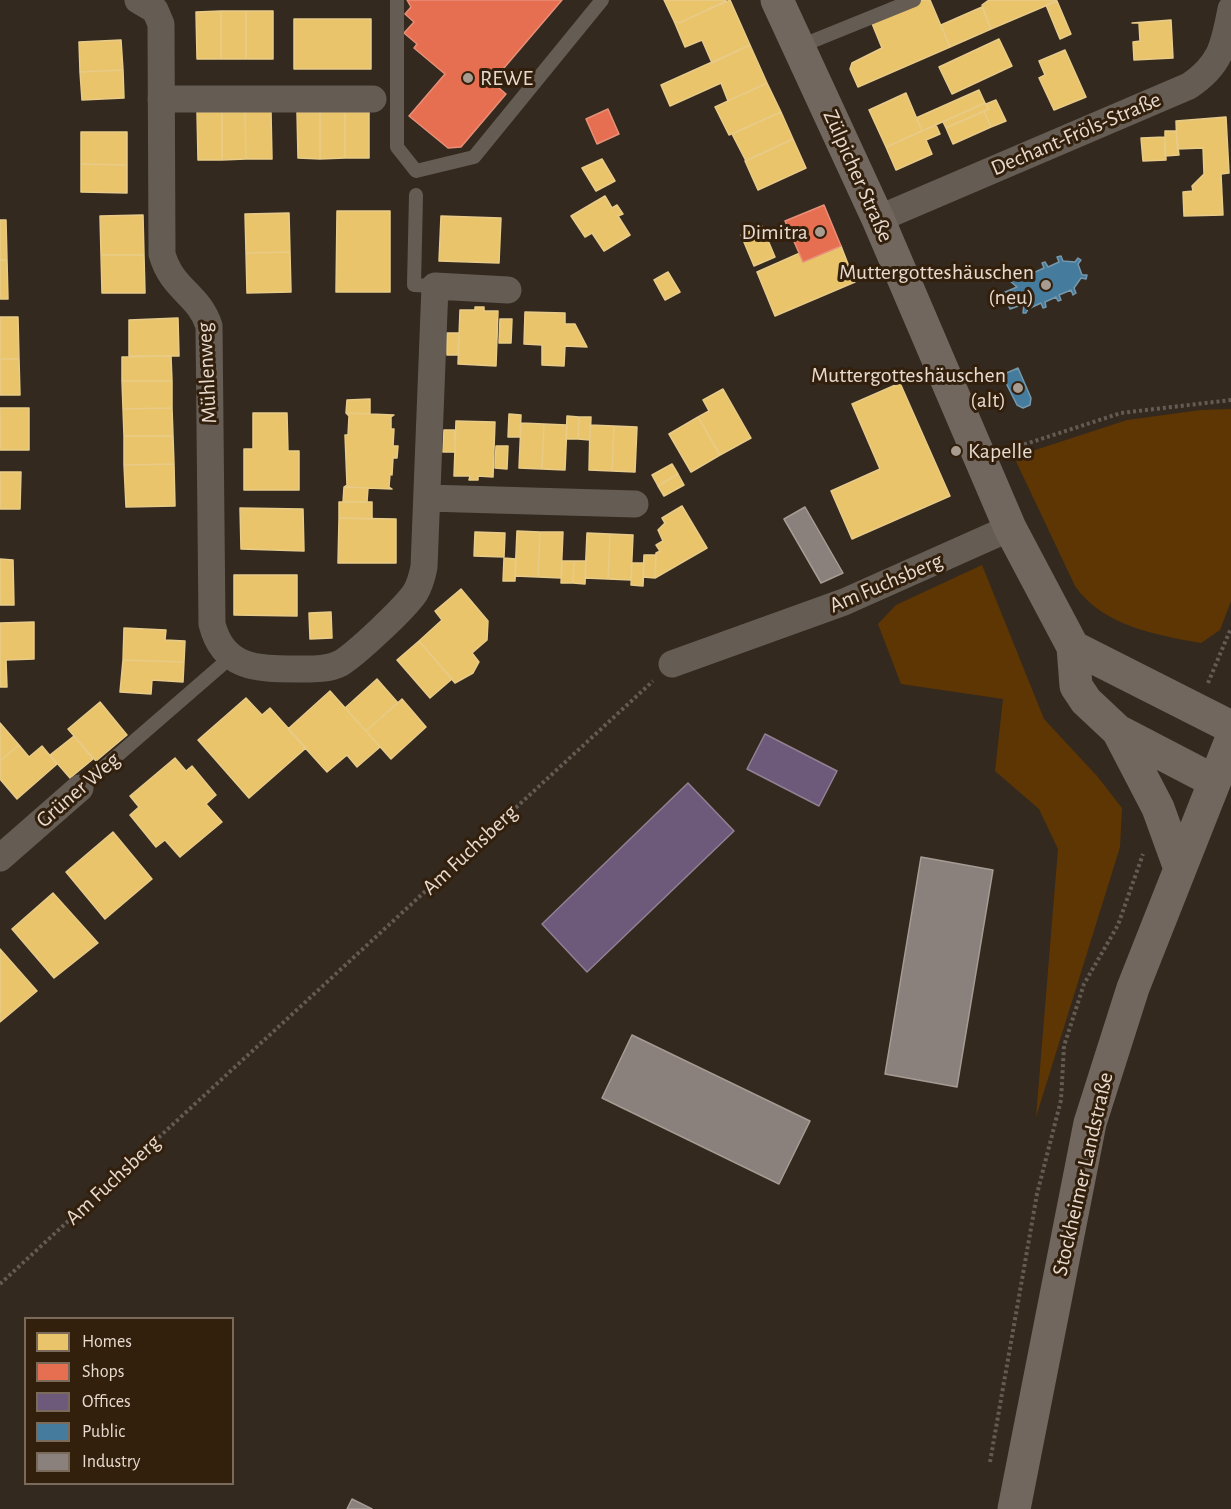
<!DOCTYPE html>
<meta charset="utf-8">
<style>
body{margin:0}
#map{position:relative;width:1231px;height:1509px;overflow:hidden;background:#34291e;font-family:"Alegreya Sans",sans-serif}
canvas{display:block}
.legend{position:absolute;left:24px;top:1317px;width:210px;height:168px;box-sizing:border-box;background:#321f0c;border:2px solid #7a6a5a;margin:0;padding:8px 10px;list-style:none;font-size:18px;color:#e7dacf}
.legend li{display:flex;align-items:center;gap:12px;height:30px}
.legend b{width:30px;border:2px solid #7a6a5a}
</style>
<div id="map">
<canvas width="1231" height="1509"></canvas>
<ul class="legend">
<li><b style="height:16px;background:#e9c46a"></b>Homes</li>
<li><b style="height:16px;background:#e76f51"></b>Shops</li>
<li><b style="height:16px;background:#6d597a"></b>Offices</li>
<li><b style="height:16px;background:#457b9d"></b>Public</li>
<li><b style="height:16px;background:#8a817c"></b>Industry</li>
</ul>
</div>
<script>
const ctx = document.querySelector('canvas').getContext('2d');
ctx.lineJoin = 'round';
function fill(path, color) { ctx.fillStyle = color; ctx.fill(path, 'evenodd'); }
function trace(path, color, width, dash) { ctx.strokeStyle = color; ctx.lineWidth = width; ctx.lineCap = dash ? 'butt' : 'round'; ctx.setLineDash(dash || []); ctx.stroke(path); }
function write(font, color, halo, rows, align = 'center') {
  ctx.font = font + ' "Alegreya Sans",sans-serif'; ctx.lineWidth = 6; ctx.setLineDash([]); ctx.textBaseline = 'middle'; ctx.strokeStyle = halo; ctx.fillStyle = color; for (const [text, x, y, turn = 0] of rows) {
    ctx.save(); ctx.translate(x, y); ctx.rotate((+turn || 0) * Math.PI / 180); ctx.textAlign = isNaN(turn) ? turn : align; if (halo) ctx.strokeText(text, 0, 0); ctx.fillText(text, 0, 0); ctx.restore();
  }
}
fill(new Path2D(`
 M1231 409V601L1220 630 1201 643C1156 635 1103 626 1075 586L1014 457 1127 420 1201 410Z
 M982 565 1044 719 1097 776 1122 808 1120 847 1036 1117 1058 849 1039 809 995 771 1003 699 901 684 878 624 896 605Z`), '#5e3604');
const homes = new Path2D(`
 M664 0H726V1L679 23 674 21Z
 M730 0 750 45 712 63 702 40 685 47 674 21 679 23Z
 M920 0H930L950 47 858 87 850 69 852 63 882 48 871 21Z
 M989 0H1056L1057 1 991 29 982 5Z
 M1057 1 1071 34 1060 39 1046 5Z
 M982 7 991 29 950 47 941 25Z
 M221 11V59H197L196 12Z
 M221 11H246V59H221Z
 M246 11H273V59H246Z
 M294 19H371V69H294Z
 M1171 20 1173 58 1134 60 1133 42 1140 41 1139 23H1132Z
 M999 39 1012 66 952 94 939 67Z
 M121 40 123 70 80 72 79 42Z
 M750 45 767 83 728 101 721 83 670 106 661 85Z
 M1065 50 1086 97 1054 110 1039 78 1045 75 1039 61Z
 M123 70 124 98 82 100 80 72Z
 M767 83 781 112 729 135 715 107Z
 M979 90 985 103 922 131 916 118Z
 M906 93 922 131 886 147 869 110Z
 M996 100 1006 121 991 127 984 111 989 109 986 104Z
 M985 103 989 109 946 128 943 122Z
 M271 111 272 159H246L245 112Z
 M984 111 991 127 953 144 946 128Z
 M197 112H222V160H198Z
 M222 112H245L246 159 222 160Z
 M297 112H320V159L298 158Z
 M320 112H345V158L320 159Z
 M345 112H369V158H345Z
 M781 112 793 139 746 161 732 134Z
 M1226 117 1229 173 1221 174 1223 215 1184 216 1183 192 1193 191 1192 186 1204 174 1203 148 1177 149 1176 121Z
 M936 125 940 134 926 140 932 154 896 170 886 147Z
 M1165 131H1176L1179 155 1165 156Z
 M81 132H127V165L81 164Z
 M1165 137 1166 160 1143 161 1141 138Z
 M793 139 806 168 758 190 745 161Z
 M602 159 615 181 596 191 582 168Z
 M81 164 127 165V193L81 192Z
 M605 196 612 208 617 205 623 214 618 216 630 235 604 251 592 233 585 237 571 216Z
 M337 211H390V292H336Z
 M289 213 290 252 246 253 245 214Z
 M143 215 144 255H101L100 216Z
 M441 216 501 218 499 263 439 261Z
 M0 220H6L7 260H0Z
 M762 226 775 257 754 266 741 235Z
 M841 246 855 282 775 316 757 272 800 253 803 262Z
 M290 252 291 292 247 293 246 253Z
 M101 255H144L145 293H102Z
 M0 260H7L8 299H0Z
 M668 272 680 292 665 300 654 280Z
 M475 307H484V311H498L496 366 458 364 460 310H475Z
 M525 312 565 313V324H575L587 347 565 346 564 366 542 365V345L524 344Z
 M0 317H18L19 359H0Z
 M178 318 179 356H129V320Z
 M500 319H512L511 343H499Z
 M447 333H459L458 355H447Z
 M171 356 172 381H122V357Z
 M0 359H19L20 395H0Z
 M122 381H172V408L123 409Z
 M900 383 950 496 852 539 831 491 880 469 852 404Z
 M723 389 751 438 720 455 698 417 709 411 703 400Z
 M370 399V414L346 413 347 400Z
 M0 408H29V450H0Z
 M172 408 173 436H124L123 409Z
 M253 413H287L288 451H299V490H244V449H253Z
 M346 413 394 415 391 417V429H394L393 446H398L397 458H393L392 475 390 474 389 487 392 489 344 487 347 485 345 435H348L349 416Z
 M509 414 521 415 520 437H508Z
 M567 416 579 417 578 439H566Z
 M579 417H591L590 440 578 439Z
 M698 417 720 455 691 472 669 434Z
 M456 421 495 422 493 477 478 476V480H469L470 476H454Z
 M521 423 544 424 542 469 519 468Z
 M544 424 567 425 565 470 542 469Z
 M590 425 614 426 612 471 589 470Z
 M614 426 637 427 635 472 612 471Z
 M444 430H455V452H443Z
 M124 436H173L174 464 124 465Z
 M496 446H508L507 469 495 468Z
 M174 464 175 506 126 507 124 465Z
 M672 464 678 474 658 486 652 475Z
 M0 472H21L20 509H0Z
 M678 474 684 485 664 496 658 486Z
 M344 487 368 488 367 502H343Z
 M339 502H372V519L339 518Z
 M682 506 707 548 655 578 656 553 660 551 656 545 663 541 658 530 665 523 662 518Z
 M240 508 303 509 304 551 241 549Z
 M339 518 396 519V563H338Z
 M517 531 540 532 538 577 515 576Z
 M475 532 505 533 504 557 474 556Z
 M540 532H563L561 578 538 577Z
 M587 533 610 534 608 579 585 578Z
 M610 534 633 535 631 580 608 579Z
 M644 555H656L655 578 643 577Z
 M504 558 516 559 515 581H503Z
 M0 559 13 560 14 605H0Z
 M562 561H574L573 583H561Z
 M574 561H586L585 584 573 583Z
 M632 563H644L643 586 631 585Z
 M234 575H297V616L234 615Z
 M461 589 488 621 487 640 472 653 479 662 473 673 455 683 419 641 442 620 435 611Z
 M331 612 332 638 310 639 309 613Z
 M34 622V659L6 660 7 687H0V623Z
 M124 628 166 630 165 640 185 641 184 662 123 660Z
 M419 641 452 679 430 698 397 660Z
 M123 660 184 662 183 682 152 680 151 694 120 692Z
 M377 679 398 703 366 731 345 708Z
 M330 691 380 747 357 767 347 755 327 772 288 729Z
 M246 698 262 715 270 708 306 748 249 798 198 740Z
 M402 699 426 727 391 759 366 731Z
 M100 702 127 735 96 761 68 729Z
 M0 723 19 745 0 761Z
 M74 736 93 759 70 778 50 755Z
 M19 745 29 757 42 746 57 764 17 799 0 779V761Z
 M175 758 186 771 192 766 216 795 206 804 222 822 180 857 165 840 156 847 130 815 139 807 130 796Z
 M113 832 152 879 105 919 66 872Z
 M53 893 98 943 54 978 12 929Z
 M0 949 37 991 0 1022Z`);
fill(homes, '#e9c46a');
trace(homes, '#e8cb88', 1.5);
const shops = new Path2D(`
 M407 0H562L492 82 506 94 461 147 448 148 409 116 445 74 414 48 417 44 404 33 414 22 405 14 411 7Z
 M608 109 619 134 597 144 586 119Z
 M824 205 841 246 803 262 785 221Z`);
fill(shops, '#e76f51');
trace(shops, '#e78f77', 1.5);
const offices = new Path2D(`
 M765 734 837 771 819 806 747 769Z
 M688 783 734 831 587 972 542 924Z`);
fill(offices, '#6d597a');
trace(offices, '#928094', 1.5);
const public = new Path2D(`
 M1061 256 1063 261 1075 262 1078 258 1081 260 1078 264 1082 275H1087L1086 279 1081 278 1074 288 1076 293 1073 295 1071 290 1059 295 1061 300 1058 301 1056 297 1045 302 1046 307 1043 308 1041 303 1028 309 1026 313H1023L1024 304 1010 309 1003 293 1017 287 1010 281 1012 278 1016 280 1030 275 1027 270 1031 269 1033 273 1044 268 1042 263 1045 262 1048 267 1059 262 1057 257Z
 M1018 368 1031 398 1030 405 1023 408 1017 405 1002 375Z`);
fill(public, '#457b9d');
trace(public, '#7698ac', 1.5);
const industry = new Path2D(`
 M805 507 843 573 821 583 784 519Z
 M921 857 993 870 957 1087 885 1074Z
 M632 1035 810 1121 779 1184 602 1098Z
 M352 1499 372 1509H347Z`);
fill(industry, '#8a817c');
trace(industry, '#a69c95', 1.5);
trace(new Path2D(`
 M1007 450 1121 413 1231 400
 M1208 683 1231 628
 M0 1284 653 681
 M990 1462 1037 1194 1061 1100 1064 1046 1084 984 1118 925 1143 854`), '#645b54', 4, [3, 3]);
trace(new Path2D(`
 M397 0V147L416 171 474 157 602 0
 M798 47 914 0
 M416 195 414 285 435 286
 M80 788 231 657`), '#655d54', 14);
trace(new Path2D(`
 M138 0 155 10 161 24 162 254C172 290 199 294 209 326L212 624C223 668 256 669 296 669 310 669 328 670 341 663 357 653 404 609 415 593 420 585 422 577 424 567L435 286 508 290
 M161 99H373
 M878 219 1189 86C1221 65 1224 45 1231 9
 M427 498 635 504
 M672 664 844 602 1010 528
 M0 858 80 788`), '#655d54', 27);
trace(new Path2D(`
 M777 0 878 219 1010 528 1073 647 1076 686 1086 701 1118 731 1214 781
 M1073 647 1231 727
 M1118 731 1158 808 1179 866
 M1014 1509 1090 1123 1133 988 1231 740`), '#71675e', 33);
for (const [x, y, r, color] of [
 [468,78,6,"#a89c91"],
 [820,232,6,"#a89c91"],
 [1046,285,6,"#a89c91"],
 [1018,388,6,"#a89c91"],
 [956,451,6,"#a89c91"]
]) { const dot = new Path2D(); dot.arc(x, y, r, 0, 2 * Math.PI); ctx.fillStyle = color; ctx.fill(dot); trace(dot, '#321f0c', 2); }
write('22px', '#e7dacf', '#321f0c', [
 ["REWE",480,78,"left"],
 ["Dimitra",808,232],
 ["Muttergotteshäuschen",1034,272],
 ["(neu)",1034,297],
 ["Muttergotteshäuschen",1006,375],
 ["(alt)",1006,400],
 ["Kapelle",968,451,"left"]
], 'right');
write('22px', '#e7dacf', '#321f0c', [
 ["Dechant-Fröls-Straße",1076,134,-23],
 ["Zülpicher Straße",858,176,66],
 ["Mühlenweg",207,373,-93],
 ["Am Fuchsberg",886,583,-23],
 ["Grüner Weg",78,790,-41],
 ["Am Fuchsberg",470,850,-43],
 ["Stockheimer Landstraße",1083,1174,-77],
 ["Am Fuchsberg",113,1180,-43]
]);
</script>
